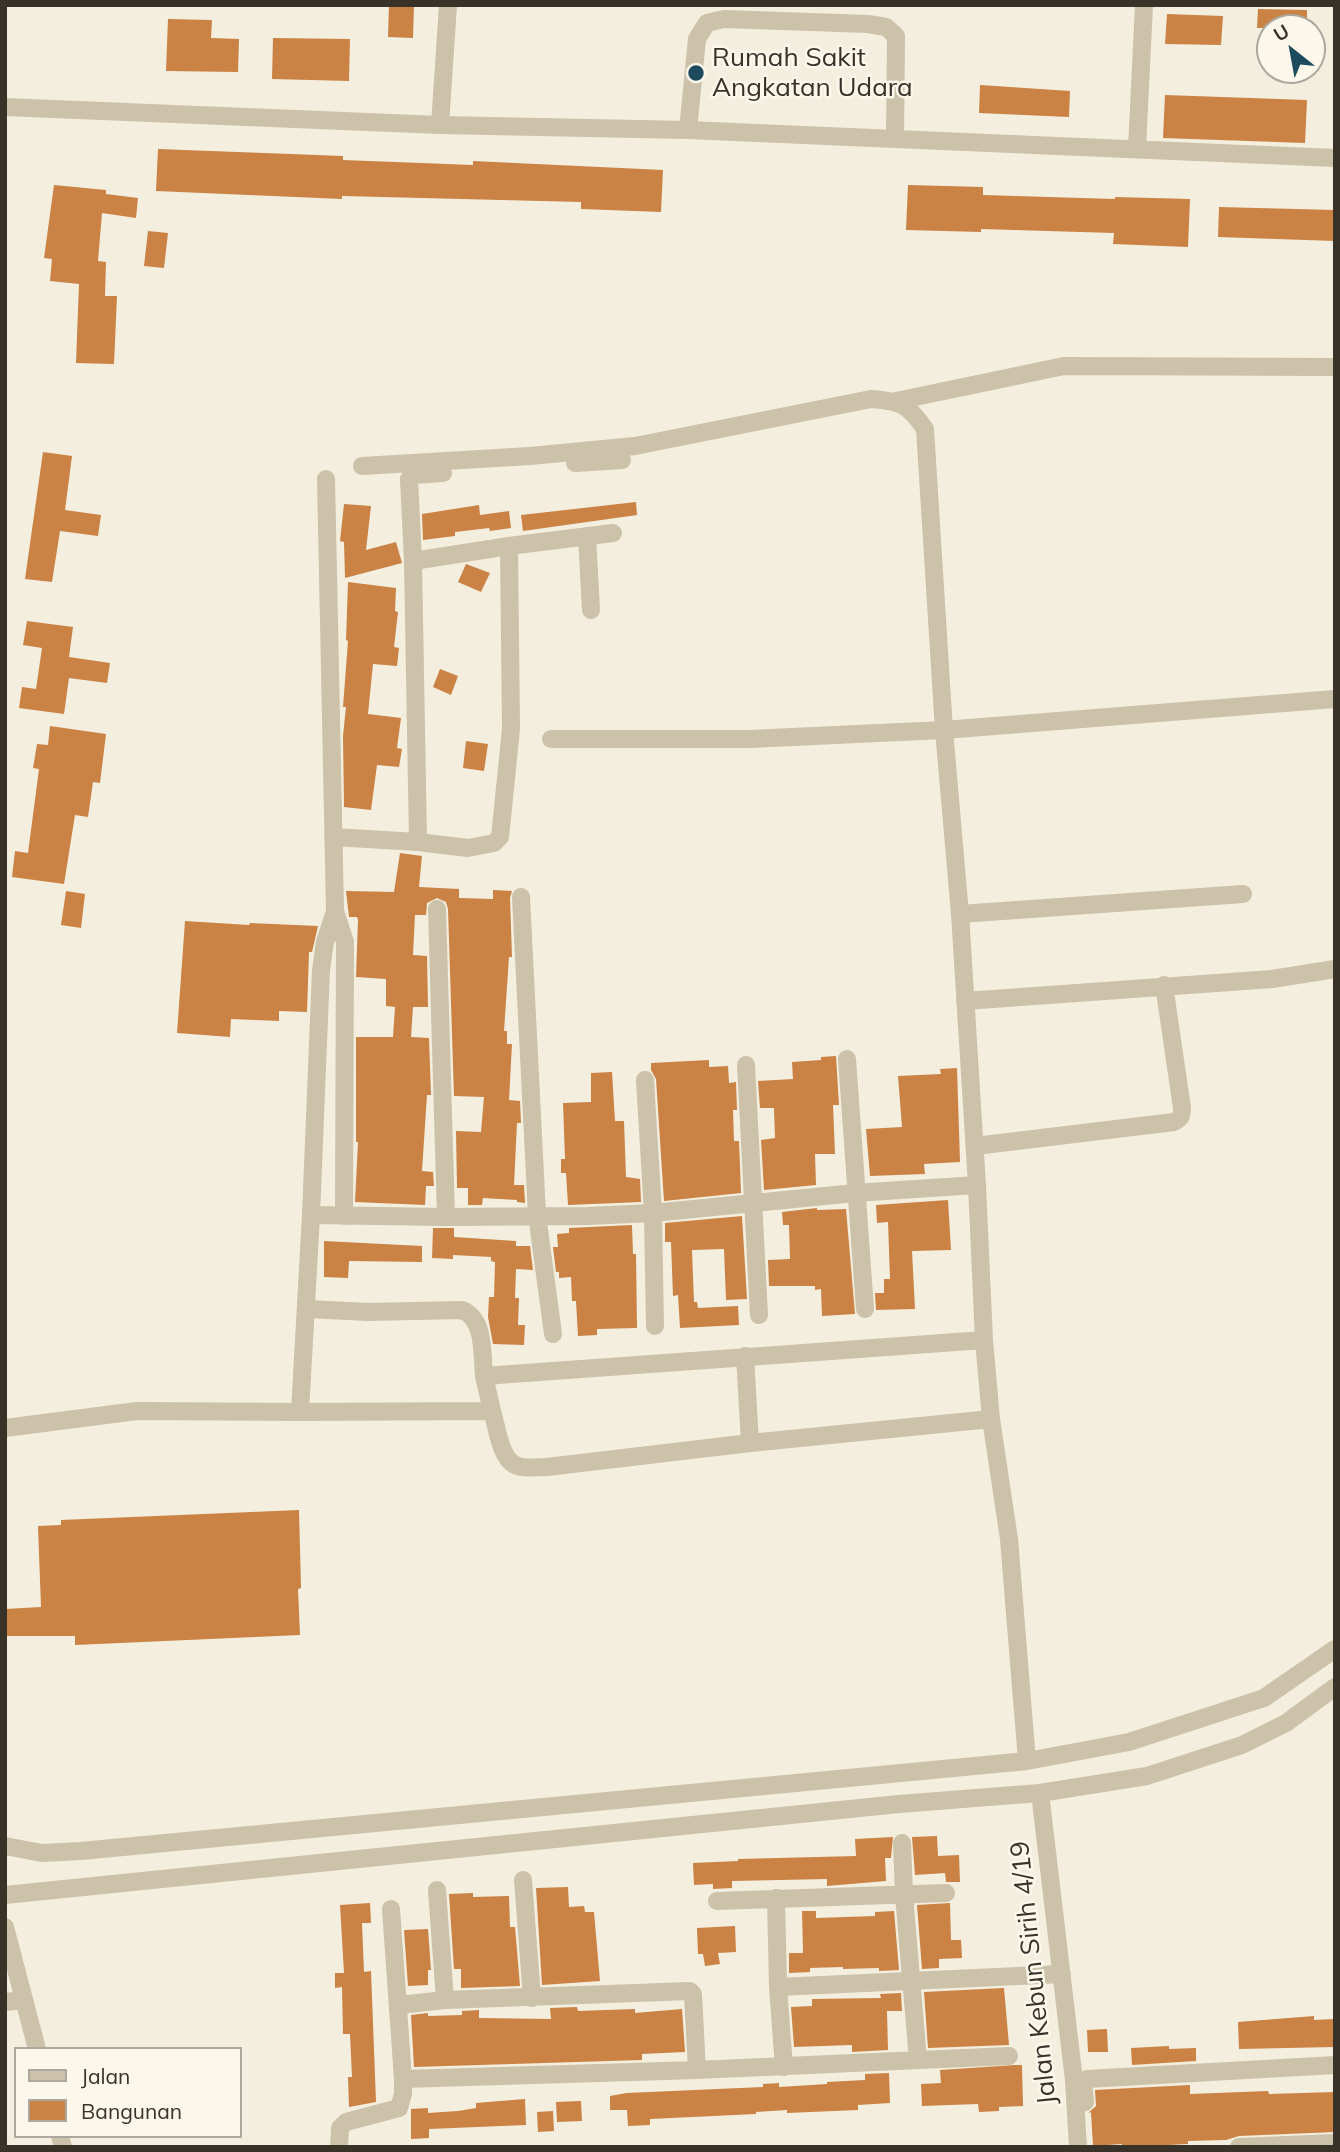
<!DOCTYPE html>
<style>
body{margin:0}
#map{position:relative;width:1340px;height:2152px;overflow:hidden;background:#f4eede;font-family:Mulish,sans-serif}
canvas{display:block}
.frame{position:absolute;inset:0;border:7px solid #393229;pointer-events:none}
.legend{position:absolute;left:14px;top:2047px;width:228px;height:91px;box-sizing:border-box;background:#fbf7eb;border:2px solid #ada89d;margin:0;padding:9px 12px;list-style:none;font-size:21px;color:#393229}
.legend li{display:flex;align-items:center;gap:14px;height:35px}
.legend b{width:35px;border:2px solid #ada89d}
.north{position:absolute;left:1256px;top:14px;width:70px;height:70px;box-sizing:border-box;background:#fbf7eb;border:2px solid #ada89d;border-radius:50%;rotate:329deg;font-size:19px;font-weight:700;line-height:28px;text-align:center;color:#393229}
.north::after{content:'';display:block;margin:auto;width:24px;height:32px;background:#1d4b5d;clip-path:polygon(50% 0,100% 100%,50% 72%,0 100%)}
</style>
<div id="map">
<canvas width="1340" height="2152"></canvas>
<div class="frame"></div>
<ul class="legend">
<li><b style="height:9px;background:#ccc1a9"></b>Jalan</li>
<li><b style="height:19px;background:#ca8245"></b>Bangunan</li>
</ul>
<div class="north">U</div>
</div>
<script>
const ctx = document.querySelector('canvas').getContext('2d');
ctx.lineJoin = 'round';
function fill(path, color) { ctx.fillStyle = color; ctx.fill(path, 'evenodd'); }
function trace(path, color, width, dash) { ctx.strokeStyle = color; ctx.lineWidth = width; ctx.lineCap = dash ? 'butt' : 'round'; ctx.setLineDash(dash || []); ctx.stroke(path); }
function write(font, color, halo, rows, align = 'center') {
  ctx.font = font + ' Mulish,sans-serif'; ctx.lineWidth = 5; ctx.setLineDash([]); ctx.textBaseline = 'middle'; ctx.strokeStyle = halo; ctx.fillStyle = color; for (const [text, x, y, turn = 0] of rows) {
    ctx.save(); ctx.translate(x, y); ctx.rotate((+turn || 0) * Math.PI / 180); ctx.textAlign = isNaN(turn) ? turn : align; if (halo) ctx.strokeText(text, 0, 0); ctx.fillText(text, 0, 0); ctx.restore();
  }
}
fill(new Path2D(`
 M389 5H414L413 38 388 37Z
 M1258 9 1307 10V28H1257Z
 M1167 14 1223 16 1221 45 1165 44Z
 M168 19 212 20 211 38 239 39 238 72 166 71Z
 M273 38 350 39 349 81 272 79Z
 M980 85 1070 91 1069 117 979 113Z
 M1165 95 1307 100 1305 143 1163 138Z
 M158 149 343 156V160L473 165V161L663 170 661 212 581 209V202L342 196V199L156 191Z
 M54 185 106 190V194L138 198 136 218 102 213 98 261 106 262 105 296H117L114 364 76 363 79 284 50 281 52 259 44 258Z
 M908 185 983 187V195L1115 199V197L1190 199 1188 247 1113 244 1114 233 981 229V232L906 230Z
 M1219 207 1335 210V241L1218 237Z
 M148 231 168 233 164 268 144 266Z
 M43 452 72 456 65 510 101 515 98 536 60 531 52 582 25 579Z
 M636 502 637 515 523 531 521 515Z
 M344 504 371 506 366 550 396 542 402 563 345 578 344 542 340 541Z
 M479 505 480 515 509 511 511 528 490 531 489 528 455 532V536L423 540 422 514Z
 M466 564 490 573 481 592 458 582Z
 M348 582 396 588 395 611 398 612 394 647 399 648 397 666 373 664 368 714 401 718 397 748 402 749 399 767 377 765 371 810 344 807 343 736 346 707H343L348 641 346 640Z
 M27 621 73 627 69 657 110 663 107 683 69 678 64 714 19 708 22 687 36 689 42 648 23 645Z
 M440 669 458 676 451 695 433 687Z
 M50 726 106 734 100 783 93 782 88 817 75 815 64 884 12 877 15 851 28 853 39 769 33 768 37 744 48 745Z
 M466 741 488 744 484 771 463 768Z
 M400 853 422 856 419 887 459 889V898L493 899V890L512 891 510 898 512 957H509L504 1031H507V1044H512L509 1100 520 1101 521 1123H517L514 1185H524L525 1203 517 1202V1200L483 1198 482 1205H468V1188H457L456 1131 481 1132 484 1097 454 1096 448 909 446 902 437 898 427 903 426 915H415L413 955 427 956 428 1007H413L411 1037 429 1038 431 1095H427L422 1171 433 1172 434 1186H426L425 1205 355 1202 358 1142H356V1037H393L395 1007 386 1006V979L356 977 358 920 357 917H349L346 891 394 892Z
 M66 891 85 894 81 928 61 925Z
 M185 921 249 925 250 923 318 926 312 952H309L307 1012 279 1011V1021L231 1019 230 1037 177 1033Z
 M836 1056 839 1105H833L835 1154H815L816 1185 764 1190 761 1140 775 1138 774 1108H760L758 1081 793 1079 792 1062 821 1060V1057Z
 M709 1060V1067L728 1066 729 1083 736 1082 737 1110H733L734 1141H739L741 1193 664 1201 656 1079 651 1070V1063Z
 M957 1068 960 1162 924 1164 925 1174 870 1176 866 1129 902 1127 898 1076 941 1074 940 1069Z
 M612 1072 615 1121H624L626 1177 640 1179 641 1202 568 1205 566 1173H561V1159H565L563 1103 591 1102V1073Z
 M948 1200 951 1250 912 1251 915 1309 876 1310 875 1293H884V1279H890L888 1222 877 1223 876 1205Z
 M817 1208V1210L846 1209 855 1314 822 1316 821 1289 815 1290V1286H769L768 1260 790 1259 789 1225H783L782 1212Z
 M742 1216 747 1299 726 1300 724 1249 692 1250 694 1302H697L698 1308 738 1306 739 1325 680 1328 678 1295 673 1296 671 1242H665V1223Z
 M632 1225 633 1254H636L637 1328 597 1329V1335L578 1336 576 1301H572L571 1277 559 1278V1272H556L553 1247H558L557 1234 569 1233V1228Z
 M433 1228H454V1237L516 1241V1246H530L533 1270 516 1269 515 1298H519L518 1325H525L524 1345 493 1344 488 1317 489 1297H494L495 1262 491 1261V1257L453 1255V1259L432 1258Z
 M324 1241 422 1246V1262L349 1261 348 1278 324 1277Z
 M299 1510 301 1588 298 1589 300 1635 75 1645V1636H5V1609L41 1607 38 1526 61 1525V1520Z
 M937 1836 938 1856 959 1855 960 1882H946L945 1873 915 1875 912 1837Z
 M893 1837 891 1858H885L886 1881 827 1886V1879L732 1881V1888L713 1889V1884L694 1885 693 1863 738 1861V1859L856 1856 855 1839Z
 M568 1887 569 1907 584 1906 585 1912H594L600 1981 542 1985 536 1888Z
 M473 1893V1897L509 1896 510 1927H515L520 1986 461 1988V1969H454L449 1894Z
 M370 1903 371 1923H362L364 1972 371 1971 376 2102 349 2107 348 2077H352L350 2034H343L342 1987 335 1988V1973H344L340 1905Z
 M950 1903 951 1940H961L962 1958 939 1959V1968L922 1969 917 1905Z
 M802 1911H816V1918L875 1916V1912L894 1911 899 1970 879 1971V1968L843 1969V1967L810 1968V1972L789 1973V1953H803Z
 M735 1926 736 1952 718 1953 720 1964 705 1966 703 1954H698L697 1928Z
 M428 1929 431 1970H428V1985L408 1986 404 1930Z
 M1004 1988 1009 2045 928 2048 924 1992Z
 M901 1993 902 2011H887L888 2050 852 2052V2045L794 2047 791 2007 812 2006V1999L881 1998 880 1994Z
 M577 2007 578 2011 635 2009V2013L682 2009 685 2052 642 2054V2060L414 2067 411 2015 428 2013V2016L462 2015V2011L479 2010V2018L551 2019 550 2008Z
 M1314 2016V2020L1335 2019V2047L1239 2049 1238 2022Z
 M1107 2029 1108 2052H1088L1087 2030Z
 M1169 2046V2049L1196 2048V2061L1132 2065 1131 2048Z
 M1015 2065H1022L1023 2106 999 2107V2111L979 2112 978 2104 922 2106 921 2084 941 2083 940 2070Z
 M889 2073 890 2103 858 2105V2110L787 2113V2110L756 2112V2114L650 2119V2125L628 2126 627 2110H610V2096L627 2093 763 2087V2084L779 2083V2087L827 2084V2082L865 2080V2074Z
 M1190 2085V2094L1268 2091 1269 2094 1335 2092V2132L1239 2136 1226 2140 1188 2141V2144L1126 2147H1122V2144L1093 2146 1091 2112 1088 2113 1096 2106 1095 2090Z
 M525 2099 526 2125 429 2129V2138L411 2139V2109L428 2108V2113L458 2111 476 2108V2103Z
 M581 2101 582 2121 557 2122 556 2102Z
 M553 2111 554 2131 538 2132 537 2112Z`), '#ca8245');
trace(new Path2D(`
 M5 107 440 125 688 130 1335 158
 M440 125 448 5
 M688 130 697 39 707 23 724 19 868 24 886 27 896 36 895 139
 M1137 148 1144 5
 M896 401 1064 366 1335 367
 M575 463 622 460
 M362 466 530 456 635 446 871 399C900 401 908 404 925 429L944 730 960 914 977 1185 984 1340 991 1419 750 1443 547 1467C538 1467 526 1469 518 1466 500 1461 497 1426 492 1411
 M326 479 335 911 345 942 344 1216
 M587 536 591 610
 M413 561 509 546 613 533
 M551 739H749L944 730 1335 699
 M333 837 418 842 468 848 494 843 500 837 511 729 509 546
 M418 842 413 561 409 479 413 475 443 473
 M521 897 537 1215 553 1334
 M437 909 446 1217
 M960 914 1243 894
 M965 1001 1272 979 1335 969
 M847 1059 865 1309
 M746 1065 759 1315
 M645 1080 653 1213 655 1326
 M975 1146 1174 1122C1181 1118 1182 1116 1182 1108L1164 985
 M311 1215 321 970 325 942 335 911
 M307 1309 368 1312 462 1310C485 1319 482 1354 484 1376
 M745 1356 750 1443
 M300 1412 492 1411 484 1376 984 1340
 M991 1419 1009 1539 1027 1761
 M5 1428 137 1411 300 1412 311 1215 446 1217 587 1216 653 1213 855 1193 977 1185
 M1040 1793 1074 2080 1078 2147
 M902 1843 904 1895 918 2060
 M5 1846 42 1853 81 1851 1027 1761 1129 1742 1264 1698 1335 1649
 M523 1880 532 1998
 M437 1890 445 2000
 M5 1895 899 1804 1040 1793 1147 1776 1242 1745 1286 1723 1335 1687
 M776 1898 778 1987 784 2067
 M717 1901 946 1893
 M391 1909 403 2079 697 2070 1009 2056
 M5 1927 37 2049
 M778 1987 1062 1974
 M5 2002 24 2000
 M399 2005 445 2000 690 1991 693 1994 697 2070
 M1085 2102 1083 2083 1087 2079 1335 2065
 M60 2136 63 2147
 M339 2147 340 2128 346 2122 399 2108 403 2094V2079
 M1239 2147 1335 2143`), '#ccc1a9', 18);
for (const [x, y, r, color] of [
 [696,73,9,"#1d4b5d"]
]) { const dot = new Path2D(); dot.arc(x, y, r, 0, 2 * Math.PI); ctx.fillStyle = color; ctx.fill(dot); trace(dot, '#fbf7eb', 2.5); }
write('26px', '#393229', '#fbf7eb', [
 ["Rumah Sakit",712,58],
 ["Angkatan Udara",712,88]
], 'left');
write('26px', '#393229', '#fbf7eb', [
 ["Jalan Kebun Sirih 4/19",1034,1973,-96]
]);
</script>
